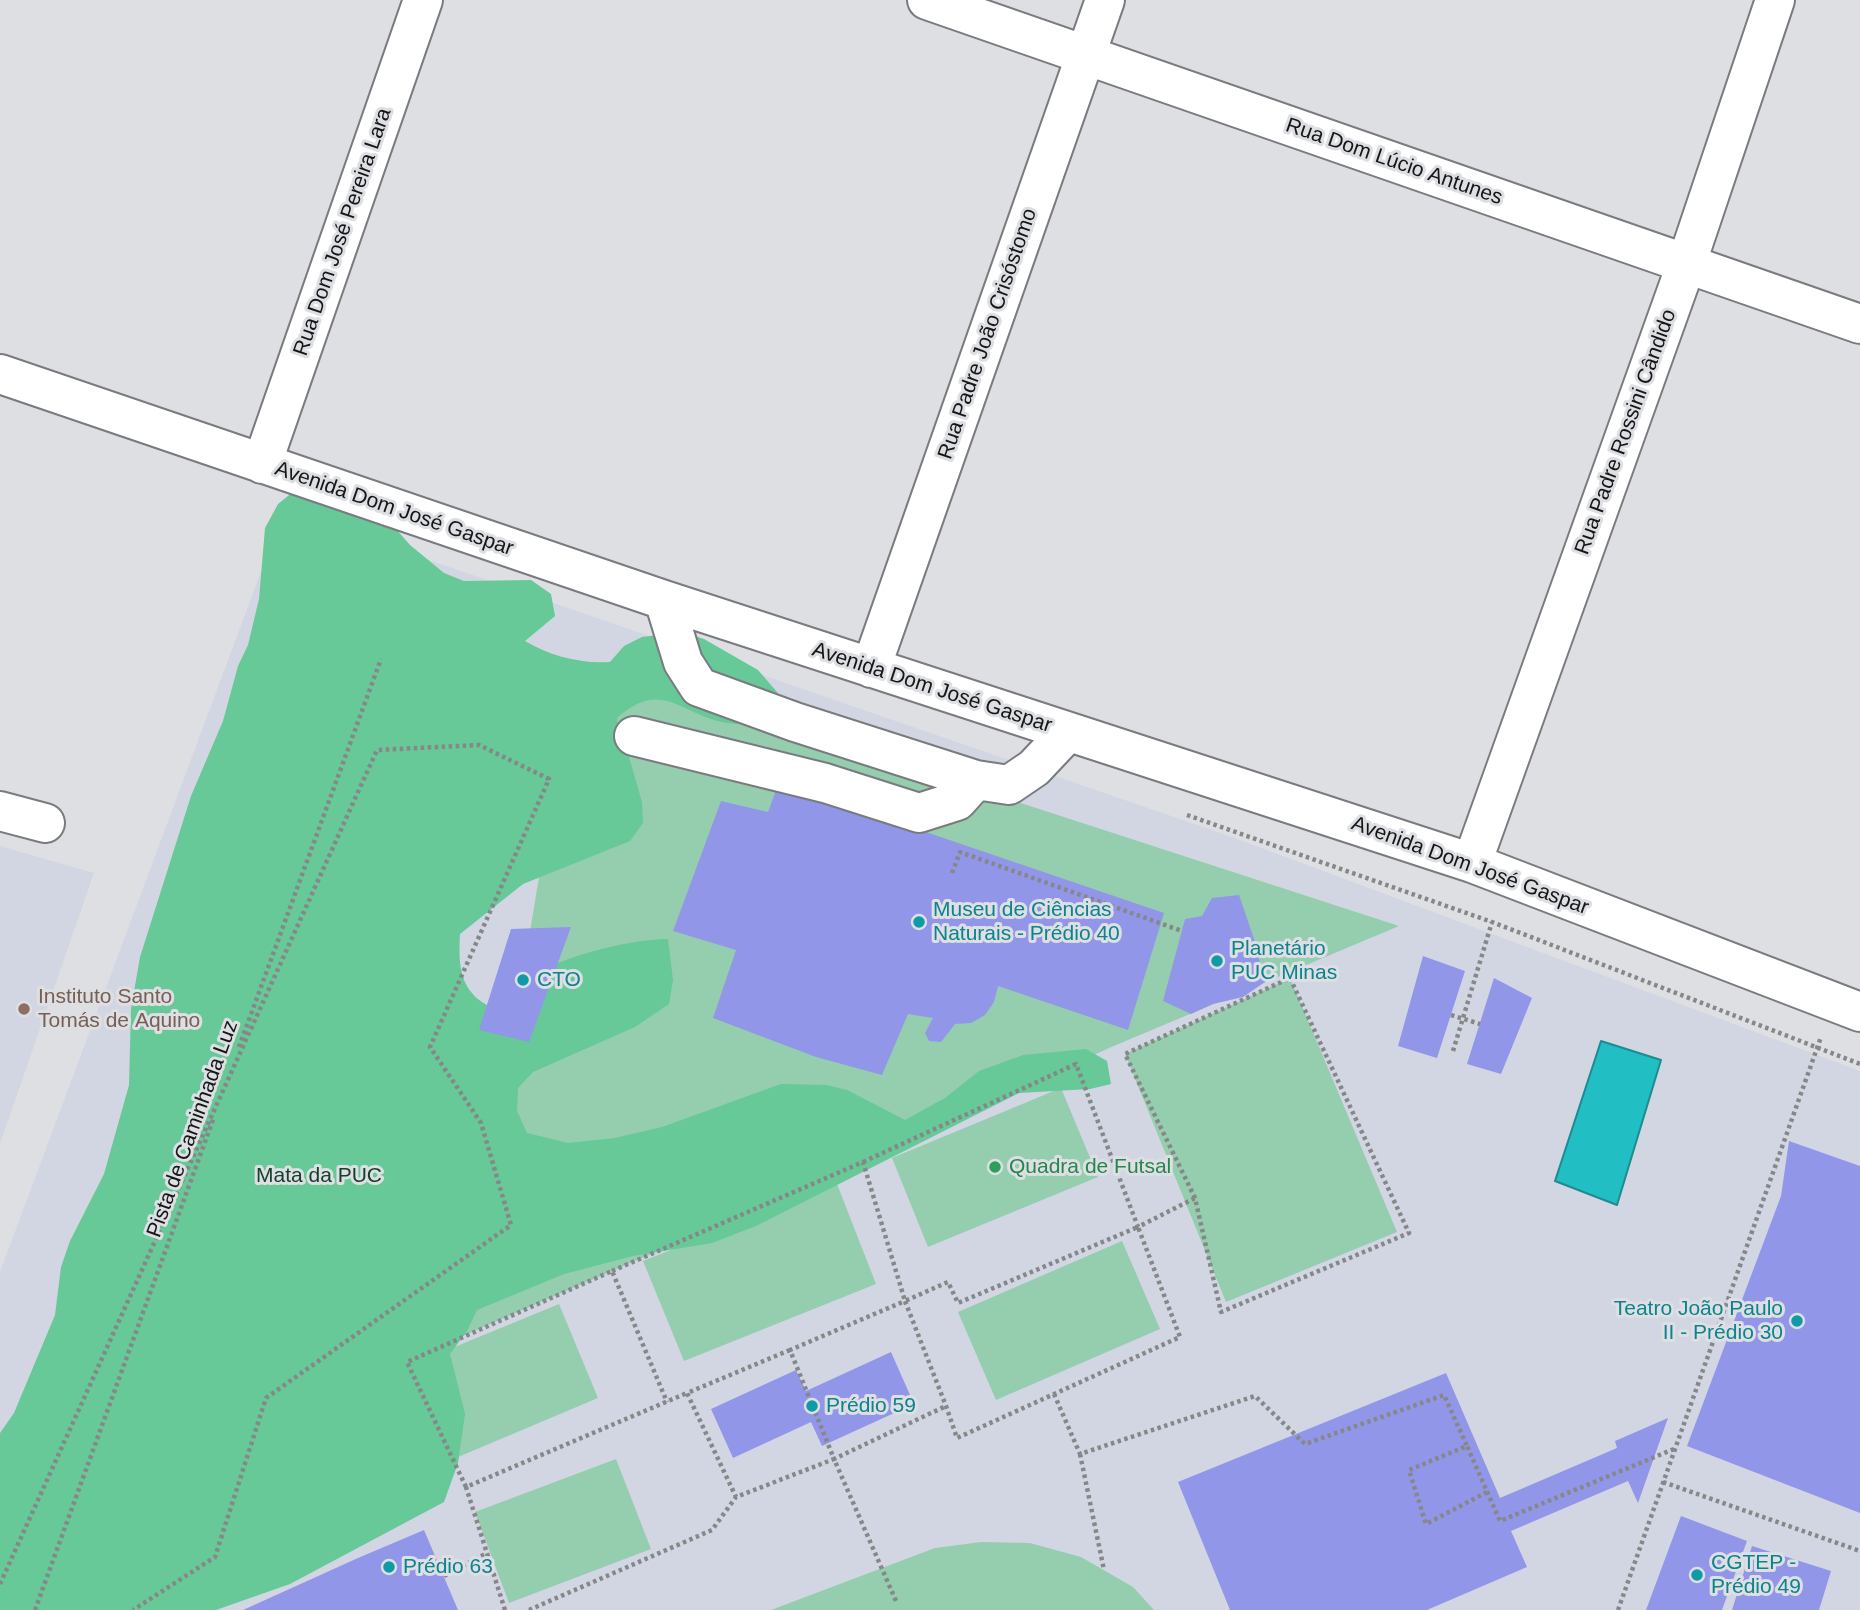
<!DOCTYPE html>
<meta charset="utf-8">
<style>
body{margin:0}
canvas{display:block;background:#dddfe3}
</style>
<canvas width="1860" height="1610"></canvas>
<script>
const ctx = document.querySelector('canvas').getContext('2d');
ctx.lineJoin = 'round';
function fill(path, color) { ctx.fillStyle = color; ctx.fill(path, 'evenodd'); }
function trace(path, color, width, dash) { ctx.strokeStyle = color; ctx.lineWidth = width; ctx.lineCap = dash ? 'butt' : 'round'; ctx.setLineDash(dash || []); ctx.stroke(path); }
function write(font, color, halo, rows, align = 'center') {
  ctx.font = font + ' Arial,sans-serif'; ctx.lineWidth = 6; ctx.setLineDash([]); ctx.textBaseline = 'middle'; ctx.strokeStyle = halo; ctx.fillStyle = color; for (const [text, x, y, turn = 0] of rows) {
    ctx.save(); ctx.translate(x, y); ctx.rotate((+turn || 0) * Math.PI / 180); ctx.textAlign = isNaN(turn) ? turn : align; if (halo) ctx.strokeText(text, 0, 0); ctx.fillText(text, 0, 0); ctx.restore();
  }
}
fill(new Path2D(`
 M284 510 1232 837 1860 1071V1610H0V1272Z
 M0 846 94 873 0 1144Z`), '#d2d6e2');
fill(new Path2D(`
 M615 671 1399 926 1109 1048 863 1162 442 1345 503 1124 520 992 539 877Z
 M1290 978 1397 1232 1226 1302 1125 1054Z
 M1061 1088 1098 1177 928 1247 892 1158Z
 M837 1184 876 1284 684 1361 643 1261Z
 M1122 1241 1160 1329 996 1400 958 1312Z
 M559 1304 598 1398 458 1457 418 1362Z
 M616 1459 651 1549 509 1603 475 1512Z
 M981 1542 1030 1543 1081 1557 1133 1587 1154 1610H771L935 1548Z`), '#94ceae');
fill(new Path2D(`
 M294 491 380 511 410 545 444 573 464 581 531 580 551 594 555 616 525 641C550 656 581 664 610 662L624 646 642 637 683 632 704 639 758 670 777 692 786 717C767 722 742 727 722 722 678 712 661 679 617 718L619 741 629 757 642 802 643 823 630 841 523 884 460 934C459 953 458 977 472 993 476 999 484 1003 490 1007 507 995 524 980 543 970 573 954 633 939 668 939L673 980 669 1004 635 1027 533 1072 518 1088 517 1111 527 1133 568 1143 615 1138 662 1127 781 1084 827 1085 847 1090 905 1120 945 1098 979 1071 1023 1055 1086 1049 1107 1061 1111 1084 1090 1089 1019 1093 756 1226 712 1243 633 1256 564 1274 477 1310 467 1331 450 1354 465 1414 458 1463 444 1502 290 1584 216 1610H0V1433L14 1413 55 1315 61 1267 70 1241 104 1174 129 1085 131 1009 140 957 191 796 223 721 238 666 248 645 259 599 265 528 278 504Z`), '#66c997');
const water = new Path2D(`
 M1601 1041 1661 1060 1617 1205 1555 1181Z`);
fill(water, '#21bec3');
trace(water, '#1d8c8f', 2);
fill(new Path2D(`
 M779 782 1164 913 1128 1030 998 986 994 1002 985 1015 971 1023 955 1024 941 1042 929 1041 925 1033 933 1018 908 1014 882 1075 816 1057 713 1018 736 950 673 931 721 801 768 812Z
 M1239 895 1254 939 1265 982 1243 997 1213 1004 1191 1014 1163 1001 1185 919 1202 916 1212 898Z
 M571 927 529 1042 479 1030 511 929Z
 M1423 956 1465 971 1437 1058 1398 1046Z
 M1494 978 1532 998 1501 1074 1467 1064Z
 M1789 1141 1860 1166V1513L1687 1446 1781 1196Z
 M891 1352 914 1404 822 1446 811 1422 733 1458 711 1409 796 1370 806 1391Z
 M1446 1373 1500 1498 1617 1448 1615 1441 1668 1418 1638 1503 1628 1481 1511 1531 1527 1567 1427 1610H1230L1178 1482Z
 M1681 1516 1747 1541 1722 1610H1646Z
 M424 1530 458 1610H243L358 1558Z
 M1752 1546 1831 1571 1819 1610H1732Z`), '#9296e8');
const minor = new Path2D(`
 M927 0 1860 324
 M0 374 664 600 1472 863 1860 1012
 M262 464 423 0
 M664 600 683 662 699 687 795 722 976 780 1009 785 1034 768 1068 732
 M871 668 1105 0
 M634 736 825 783 919 813 957 801 976 780
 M0 811 45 823
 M1472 863 1686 265 1775 0`);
trace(minor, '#797b7f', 42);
trace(new Path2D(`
 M1187 815 1492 922 1860 1064
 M952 873 960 852 1182 931
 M1290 978 1409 1233 1221 1312 1195 1198 1125 1054Z
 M1451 1015 1480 1024
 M239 1047 381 659
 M1453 1051 1492 922
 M863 1162 1076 1064 1138 1227 1195 1198
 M612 1271 863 1162 905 1301 948 1282 958 1303 1138 1227 1180 1337 957 1438 946 1406 905 1301 790 1350 834 1459 946 1406
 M790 1350 687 1393 736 1497 834 1459 896 1601
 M1054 1394 1080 1454 1255 1396 1305 1444 1444 1395 1467 1446
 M1080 1454 1104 1570
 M1663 1482 1860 1551
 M466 1487 407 1362 612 1271 667 1402
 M1487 1492 1426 1524 1409 1470 1467 1446 1500 1521 1674 1449
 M444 1576 487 1553
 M0 1584 377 750 479 745 549 779 430 1047 481 1123 511 1225 266 1398 215 1557 133 1610
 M35 1610 214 1117
 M505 1610 466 1487 687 1393
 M529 1610 712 1530 736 1497
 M1618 1610 1821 1037`), '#858789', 4.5, [3.5, 3.5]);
trace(minor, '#fff', 38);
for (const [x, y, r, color] of [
 [919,922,7,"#0f9aa8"],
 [1217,961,7,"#0f9aa8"],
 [523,980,7,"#0f9aa8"],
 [24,1009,7,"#8d6e63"],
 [995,1167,7,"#2e9e5b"],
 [1797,1321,7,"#0f9aa8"],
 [812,1406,7,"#0f9aa8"],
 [389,1567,7,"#0f9aa8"],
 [1697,1575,7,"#0f9aa8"]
]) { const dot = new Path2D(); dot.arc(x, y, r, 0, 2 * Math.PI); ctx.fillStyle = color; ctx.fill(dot); trace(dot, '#dddfe3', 2.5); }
write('21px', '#151617', '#dddfe3', [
 ["Rua Dom Lúcio Antunes",1394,162,19],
 ["Rua Dom José Pereira Lara",343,232,-71],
 ["Rua Padre João Crisóstomo",988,334,-71],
 ["Rua Padre Rossini Cândido",1626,432,-70],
 ["Avenida Dom José Gaspar",394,509,19],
 ["Avenida Dom José Gaspar",932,688,18],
 ["Avenida Dom José Gaspar",1470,866,20],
 ["Pista de Caminhada Luz",193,1129,-70]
]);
write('21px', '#0d838f', '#dddfe3', [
 ["Museu de Ciências",933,910],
 ["Naturais - Prédio 40",933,934],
 ["Planetário",1231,949],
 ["PUC Minas",1231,973],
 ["CTO",537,980],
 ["Teatro João Paulo",1783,1309,"right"],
 ["II - Prédio 30",1783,1333,"right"],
 ["Prédio 59",826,1406],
 ["CGTEP -",1711,1563],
 ["Prédio 49",1711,1587],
 ["Prédio 63",403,1567]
], 'left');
write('21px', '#785e54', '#dddfe3', [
 ["Instituto Santo",38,997],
 ["Tomás de Aquino",38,1021]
], 'left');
write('21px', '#27864d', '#dddfe3', [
 ["Quadra de Futsal",1009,1167]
], 'left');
write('21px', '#15402b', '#dddfe3', [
 ["Mata da PUC",319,1176]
]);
</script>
